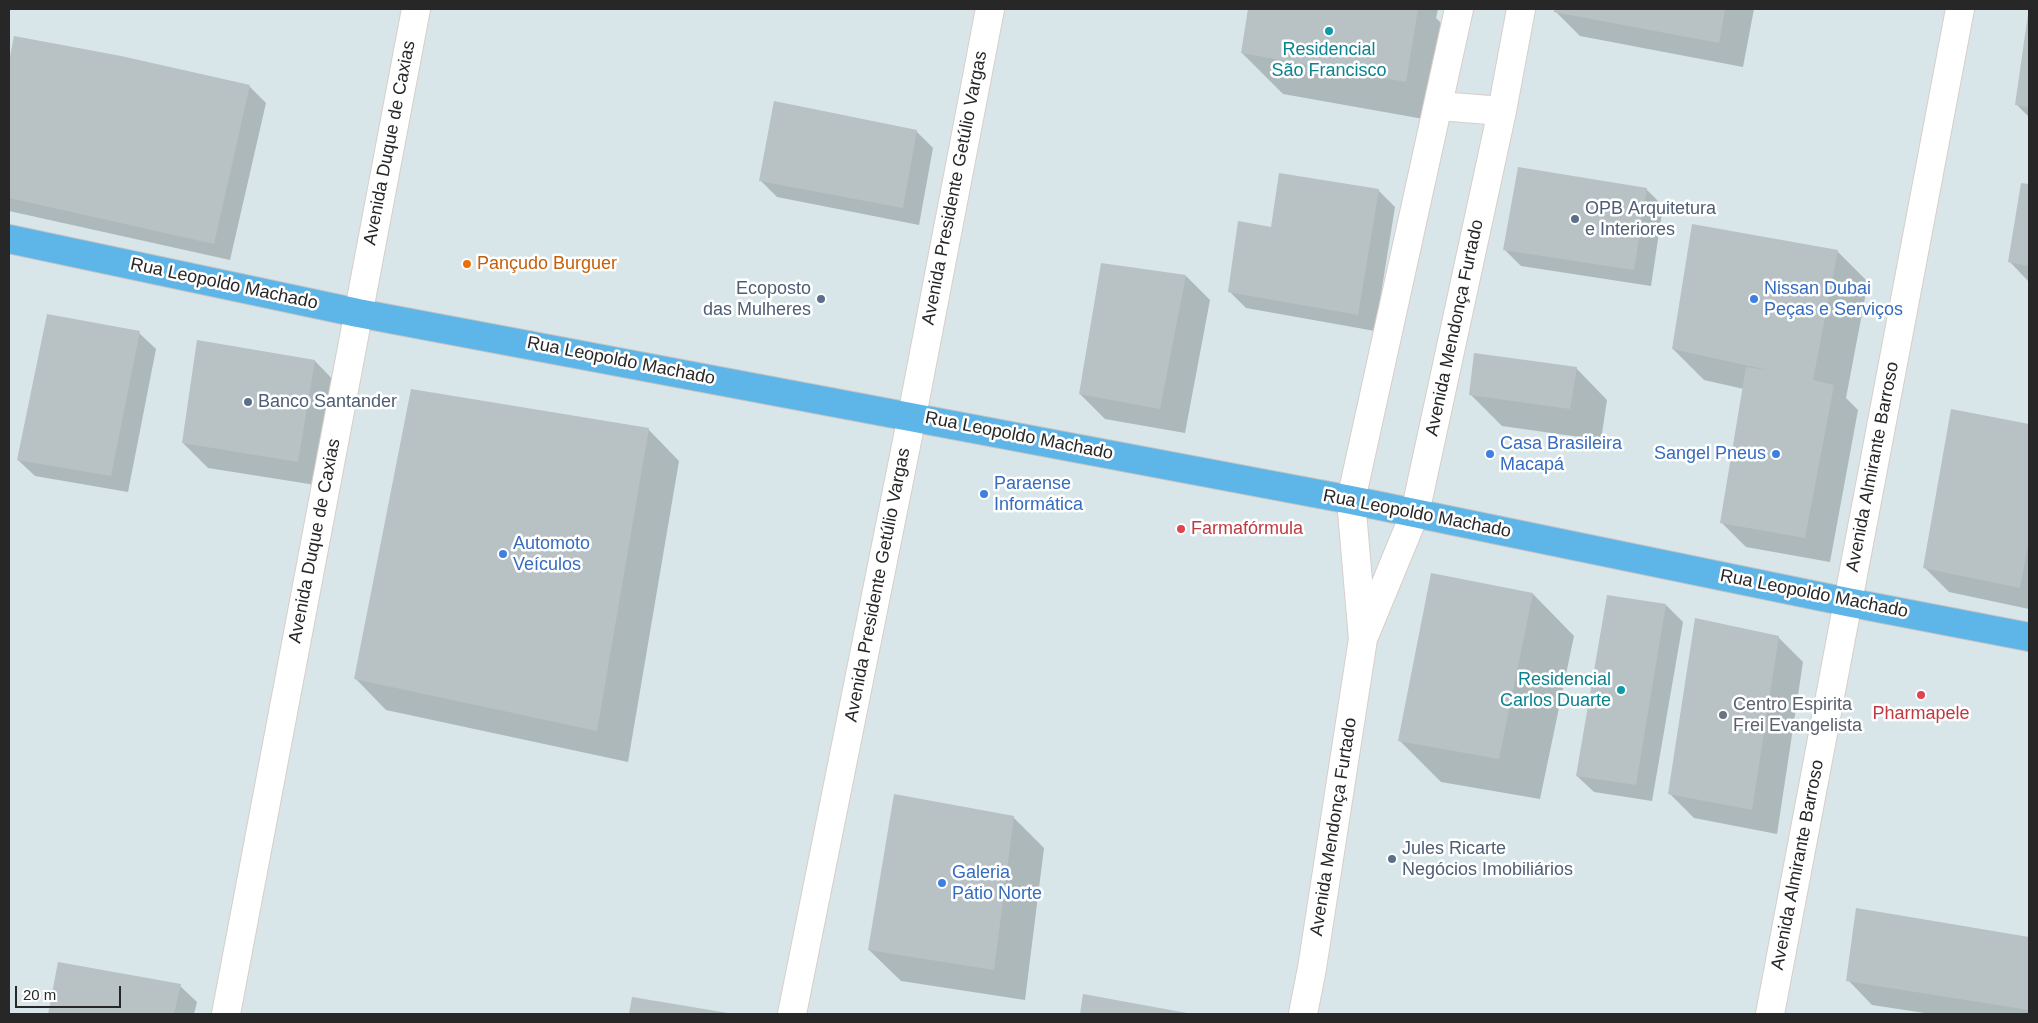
<!DOCTYPE html>
<meta charset="utf-8">
<style>
body{margin:0}
#map{position:relative;width:2038px;height:1023px;overflow:hidden;background:#d8e6e9;font-family:Helvetica,sans-serif}
canvas{display:block}
.frame{position:absolute;inset:0;border:10px solid #272727;pointer-events:none}
.scale{position:absolute;left:15px;top:986px;width:106px;height:22px;box-sizing:border-box;border:2px solid #272727;border-top:0;padding-left:6px;font-size:15px;line-height:18px;white-space:nowrap;color:#272727;-webkit-text-stroke:4px #fff;paint-order:stroke}
</style>
<div id="map">
<canvas width="2038" height="1023"></canvas>
<div class="frame"></div>
<div class="scale">20 m</div>
</div>
<script>
const ctx = document.querySelector('canvas').getContext('2d');
ctx.lineJoin = 'round';
function fill(path, color) { ctx.fillStyle = color; ctx.fill(path, 'evenodd'); }
function trace(path, color, width, dash) { ctx.strokeStyle = color; ctx.lineWidth = width; ctx.lineCap = dash ? 'butt' : 'round'; ctx.setLineDash(dash || []); ctx.stroke(path); }
function write(font, color, halo, rows, align = 'center') {
  ctx.font = font + ' Helvetica,sans-serif'; ctx.lineWidth = 5; ctx.setLineDash([]); ctx.textBaseline = 'middle'; ctx.strokeStyle = halo; ctx.fillStyle = color; for (const [text, x, y, turn = 0] of rows) {
    ctx.save(); ctx.translate(x, y); ctx.rotate((+turn || 0) * Math.PI / 180); ctx.textAlign = isNaN(turn) ? turn : align; if (halo) ctx.strokeText(text, 0, 0); ctx.fillText(text, 0, 0); ctx.restore();
  }
}
fill(new Path2D(`
 M1249 9H1438L1436 18 1460 42 1446 123 1283 94 1242 53Z
 M1556 9H1754L1743 67 1580 36 1555 11Z
 M2029 16V117L2016 104Z
 M15 37 249 86 266 103 230 260 9 211V67Z
 M916 131 933 148 919 225 777 197 760 180Z
 M2022 184 2029 185V282L2010 262Z
 M1646 189 1663 206 1651 286 1521 266 1504 249Z
 M1378 190 1395 207 1375 331 1246 308 1229 291 1272 228Z
 M1837 251 1868 282 1846 398 1858 410 1830 562 1746 547 1722 523 1744 389 1704 380 1673 349Z
 M1186 276 1210 300 1185 433 1105 419 1080 394Z
 M139 333 156 349 128 492 35 476 18 460Z
 M315 361 339 386 322 486 208 468 183 443Z
 M1576 368 1607 400 1601 440 1502 426 1470 394Z
 M1952 410 2029 425V609L1949 592 1925 568Z
 M648 429 679 461 628 762 386 710 355 678Z
 M1533 594 1574 636 1540 799 1441 782 1400 741Z
 M1666 605 1683 622 1652 801 1594 792 1577 776Z
 M1778 637 1803 662 1777 834 1694 818 1669 793Z
 M1013 817 1044 848 1025 1000 901 981 869 950Z
 M1858 909 2029 938V1014H1931L1872 1005 1848 980Z
 M59 964 180 986 197 1002 194 1014H49Z
 M1084 995 1185 1014H1081Z
 M633 999 727 1014H630Z`), '#0003');
fill(new Path2D(`
 M1248 9H1418L1406 82 1241 53Z
 M1554 9H1725L1719 43 1554 12Z
 M2028 14H2029V107L2015 105Z
 M14 36 121 56 250 85 214 244 9 198V61Z
 M774 101 917 130 903 208 759 181Z
 M1518 167 1647 188 1634 270 1503 250Z
 M1279 173 1379 189 1358 315 1228 292 1238 221 1271 227Z
 M2021 183 2029 184V266L2008 262Z
 M1692 224 1838 250 1813 380 1834 385 1805 538 1720 523 1746 367 1772 371 1672 349Z
 M1101 263 1186 275 1160 409 1079 394Z
 M47 314 140 331 111 476 17 460Z
 M197 340 315 360 298 462 182 443Z
 M1474 353 1577 367 1570 409 1469 395Z
 M411 389 649 428 597 731 354 679Z
 M1951 409 2029 424V540L2020 588 1923 568Z
 M1431 573 1533 593 1499 759 1398 741Z
 M1607 595 1666 604 1636 785 1576 776Z
 M1695 618 1779 636 1752 810 1668 794Z
 M894 794 1014 816 994 970 868 950Z
 M1856 908 2029 937V1010L1846 981Z
 M58 962 181 984 174 1014H48Z
 M1083 994 1187 1013 1186 1014H1080Z
 M632 997 728 1013V1014H629Z`), '#b8c1c4');
const street = new Path2D(`
 M226 1014 416 9
 M792 1014 912 416 990 9
 M1770 1014 1960 9`);
const secondary = new Path2D(`
 M1439 106 1502 111
 M1365 634 1415 513 1502 111 1521 9
 M1303 1014 1312 968 1363 639 1351 500 1459 9`);
const primary = new Path2D(`
 M9 239 358 313 1351 500 1847 602 2029 637`);
trace(street, '#d8cec7', 30);
trace(secondary, '#d8cec7', 30);
trace(primary, '#c3c3c3', 30);
trace(street, '#fff', 28);
trace(secondary, '#fff', 28);
trace(primary, '#5eb5e8', 28);
for (const [x, y, r, color] of [
 [1329,31,5,"#0f9aa8"],
 [1575,219,5,"#5c6f8a"],
 [467,264,5,"#e8710a"],
 [821,299,5,"#5c6f8a"],
 [1754,299,5,"#3f7fe0"],
 [248,402,5,"#5c6f8a"],
 [1490,454,5,"#3f7fe0"],
 [1776,454,5,"#3f7fe0"],
 [984,494,5,"#3f7fe0"],
 [1181,529,5,"#e0444e"],
 [503,554,5,"#3f7fe0"],
 [1621,690,5,"#0f9aa8"],
 [1921,695,5,"#e0444e"],
 [1723,715,5,"#6b7280"],
 [1392,859,5,"#5c6f8a"],
 [942,883,5,"#3f7fe0"]
]) { const dot = new Path2D(); dot.arc(x, y, r, 0, 2 * Math.PI); ctx.fillStyle = color; ctx.fill(dot); trace(dot, '#fff', 2); }
write('18px', '#0d838f', '#fff', [
 ["Residencial",1329,50],
 ["São Francisco",1329,71],
 ["Residencial",1611,680,"right"],
 ["Carlos Duarte",1611,701,"right"]
]);
write('18px', '#272727', '#fff', [
 ["Avenida Duque de Caxias",390,143,-79],
 ["Avenida Presidente Getúlio Vargas",955,188,-79],
 ["Rua Leopoldo Machado",224,284,12],
 ["Avenida Mendonça Furtado",1455,328,-78],
 ["Rua Leopoldo Machado",621,361,11],
 ["Rua Leopoldo Machado",1019,436,11],
 ["Avenida Almirante Barroso",1873,467,-79],
 ["Rua Leopoldo Machado",1417,514,11],
 ["Avenida Duque de Caxias",315,541,-79],
 ["Avenida Presidente Getúlio Vargas",878,585,-79],
 ["Rua Leopoldo Machado",1814,594,11],
 ["Avenida Mendonça Furtado",1334,827,-81],
 ["Avenida Almirante Barroso",1798,865,-79]
]);
write('18px', '#4e5e75', '#fff', [
 ["OPB Arquitetura",1585,209],
 ["e Interiores",1585,230],
 ["Ecoposto",811,289,"right"],
 ["das Mulheres",811,310,"right"],
 ["Banco Santander",258,402],
 ["Jules Ricarte",1402,849],
 ["Negócios Imobiliários",1402,870]
], 'left');
write('18px', '#c56008', '#fff', [
 ["Pançudo Burguer",477,264]
], 'left');
write('18px', '#366cbe', '#fff', [
 ["Nissan Dubai",1764,289],
 ["Peças e Serviços",1764,310],
 ["Casa Brasileira",1500,444],
 ["Macapá",1500,465],
 ["Sangel Pneus",1766,454,"right"],
 ["Paraense",994,484],
 ["Informática",994,505],
 ["Automoto",513,544],
 ["Veículos",513,565],
 ["Galeria",952,873],
 ["Pátio Norte",952,894]
], 'left');
write('18px', '#be3a42', '#fff', [
 ["Farmafórmula",1191,529],
 ["Pharmapele",1921,714,"center"]
], 'left');
write('18px', '#5b616d', '#fff', [
 ["Centro Espirita",1733,705],
 ["Frei Evangelista",1733,726]
], 'left');
</script>
